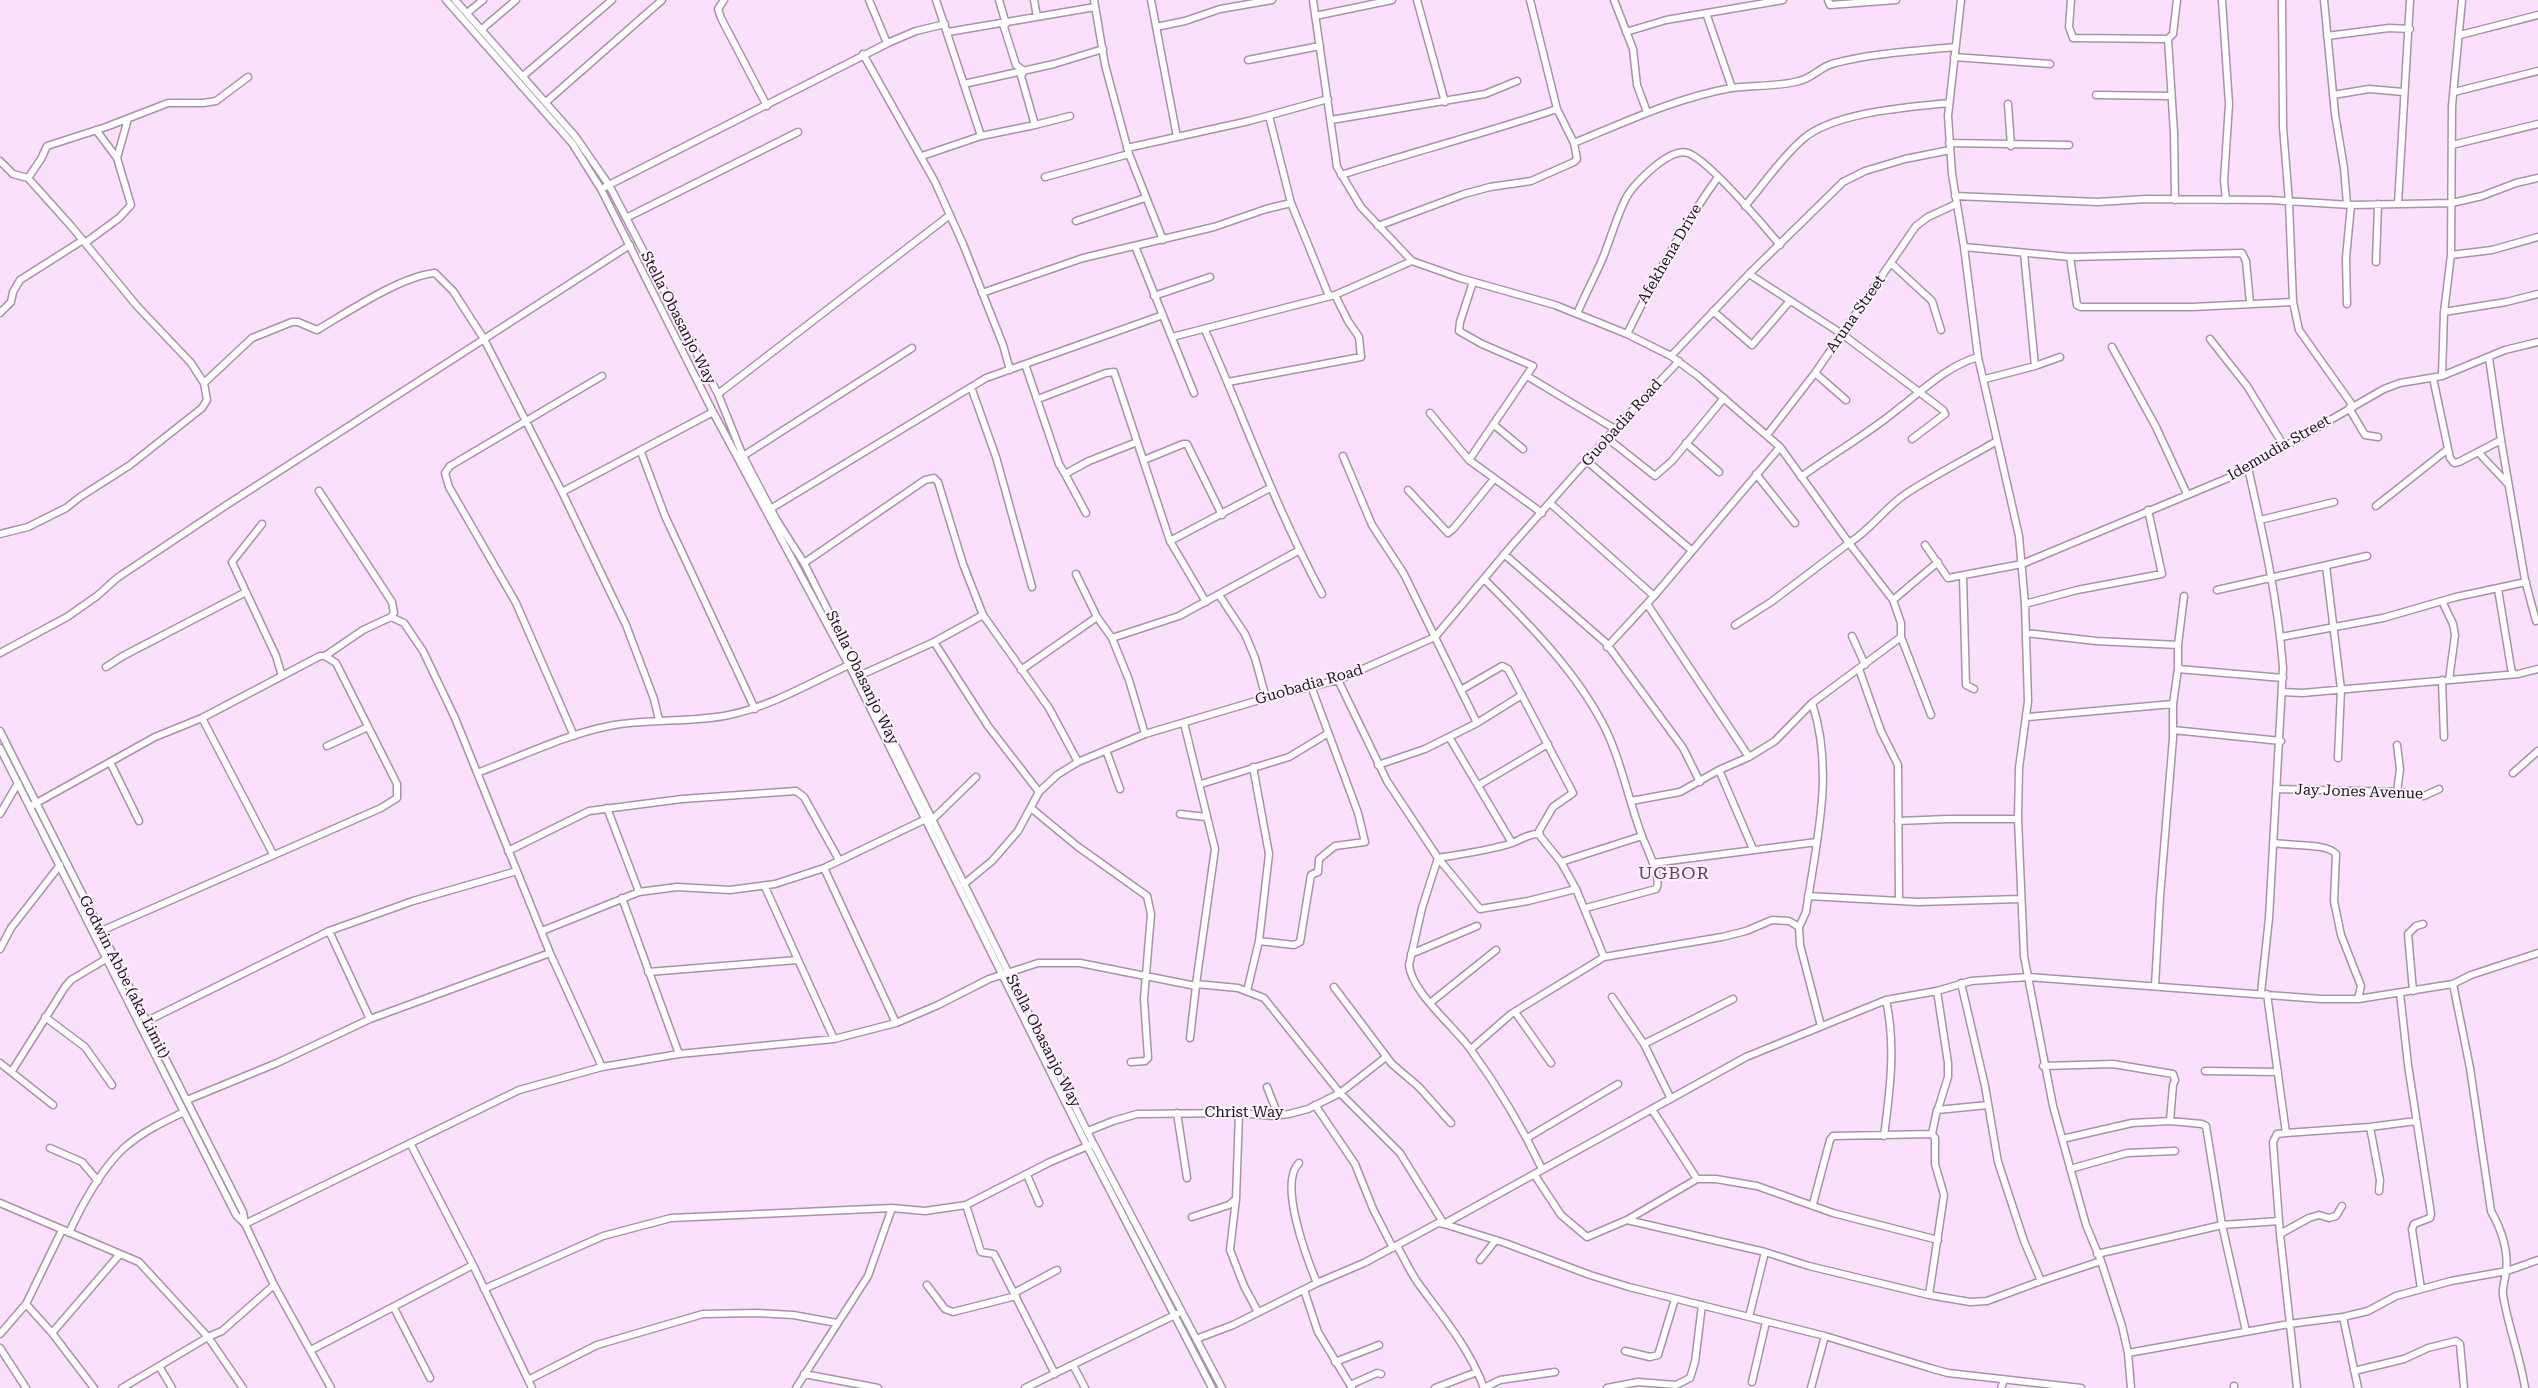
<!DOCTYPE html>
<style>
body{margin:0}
canvas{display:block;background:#fae0fc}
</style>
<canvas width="2538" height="1388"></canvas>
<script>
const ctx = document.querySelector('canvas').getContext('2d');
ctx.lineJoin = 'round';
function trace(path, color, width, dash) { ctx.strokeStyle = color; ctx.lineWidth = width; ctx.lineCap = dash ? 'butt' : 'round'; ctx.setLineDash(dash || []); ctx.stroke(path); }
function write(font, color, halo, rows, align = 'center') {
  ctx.font = font + ' "Roboto Serif",serif'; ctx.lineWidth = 4; ctx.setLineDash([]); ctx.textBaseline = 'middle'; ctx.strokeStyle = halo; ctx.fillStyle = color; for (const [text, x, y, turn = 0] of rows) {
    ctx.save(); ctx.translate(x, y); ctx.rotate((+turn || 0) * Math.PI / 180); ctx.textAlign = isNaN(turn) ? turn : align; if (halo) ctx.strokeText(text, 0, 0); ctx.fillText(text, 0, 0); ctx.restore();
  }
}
const minor = new Path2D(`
 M446 0 572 143 601 189 713 412 849 665 1087 1146 1212 1388
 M455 0 575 136 609 185 718 394 743 456 776 519 804 563 854 662 1093 1143 1222 1388
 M724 0 718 9 721 18 767 106
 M869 0 887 43
 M936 0 981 136
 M999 0 1006 24
 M1034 0 1037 17
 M1094 0 1105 65 1129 154 1163 240
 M1151 0 1177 137
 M1313 0 1337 167 1361 207 1412 261 1460 278 1555 305 1627 334 1671 356 1698 376 1780 447 1849 543C1871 530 1885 507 1907 493 1936 474 1968 458 1997 441
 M1417 0 1445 102
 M1614 0 1633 49 1637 85 1647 112
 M1828 0 1830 5 1896 0
 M1961 0 1948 116 1952 174 1964 247 1978 357 2019 536 2025 604 2028 701 2019 768 2018 819 2024 956 2053 1106 2086 1225 2101 1261 2122 1326 2128 1353 2131 1388
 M2071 0 2069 27 2073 38 2168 39
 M2222 0 2229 104 2224 181 2226 200
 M2282 0 2283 127 2289 202 2293 302 2299 330 2353 406
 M2324 0 2335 114 2344 168 2347 204
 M2462 0 2452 106 2451 255 2444 312 2506 302 2538 294
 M467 13 483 0
 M1706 13 1732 88
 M1315 16 1392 0
 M1156 27 1185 21 1220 9 1272 0
 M482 29 516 0
 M948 32 1095 7
 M1626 32 1666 20 1783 0
 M2460 35 2538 15
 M2327 36 2389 28 2410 29
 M863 54 935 182 963 244 1003 345 1010 370
 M1954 57 2050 64
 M1248 60 1320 46
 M523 76 612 0
 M964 84 1054 64 1103 49
 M2454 92 2538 71
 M2096 95 2171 96
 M2333 95 2369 89 2403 92
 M546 102 662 0
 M2008 104 2011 146
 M1331 120 1485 94 1517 81
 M1035 125 1070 116
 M1574 143C1625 122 1676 98 1731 88 1753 85 1777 87 1799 81 1813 78 1821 66 1835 63 1874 53 1915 51 1955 47
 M1949 143 2069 145
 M2452 145 2538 124
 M1127 148 1249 121 1328 99
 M922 156 981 136 1035 125 1021 76 1024 71 1016 65 1003 24
 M117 158 128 119
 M0 161 13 174 28 178 71 226 137 306 191 363 204 383
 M1341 175C1413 152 1486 133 1557 109
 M1045 177 1129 154
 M28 178 41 159 47 146 106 127 168 103H203L216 101 248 77
 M605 187 890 42 916 31 945 24
 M1955 196 2098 202 2146 199 2270 200 2351 205 2452 203 2482 196 2516 183 2538 178
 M2175 200 2174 133 2168 39 2173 34 2177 0
 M1291 203 1329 296
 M2398 204 2410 0
 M1745 206C1764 184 1781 158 1803 139 1834 112 1909 107 1949 103
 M626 218 798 132
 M1076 221 1145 198
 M1378 226 1464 194 1490 187 1531 181 1574 162 1577 159 1574 143 1557 109 1530 0
 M85 243 119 218 131 205 117 158 96 130
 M1135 246 1194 393
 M1964 247 2070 257 2242 253 2246 261 2250 303
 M2024 253 2035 366
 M2451 255 2492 250 2538 237
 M2070 257 2077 305 2081 307H2192L2293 302
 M2376 262 2378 204
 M1892 264 1932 301 1941 330
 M1749 274 1843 182 1865 171 1905 159 1950 150
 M1473 282 1460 322 1459 331 1482 344 1533 366 1469 460 1542 513
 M982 293 1083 258 1214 227 1266 209 1291 203 1269 116
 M1154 296 1210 277
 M2347 304 2346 258 2351 205
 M1713 311 1752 345 1789 302
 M0 313 11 302 13 292 20 280 83 240
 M1577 314C1585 294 1596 275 1604 255 1611 237 1617 216 1626 198 1634 183 1670 147 1688 153 1708 160 1764 226 1780 245
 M1205 330C1244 418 1276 509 1322 594
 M1627 334C1654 279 1682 227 1718 177
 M1172 337 1335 295 1412 261
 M2210 339 2247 386 2284 446
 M2112 347 2156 427 2187 494
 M1671 356 1749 274 1842 334 1943 410 1945 414 1912 439
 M2489 358 2501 440
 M1025 364 1059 464 1065 474 1089 461 1137 442
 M1815 373 1846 400
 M1527 376 1615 429
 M2442 376 2444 312
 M2433 378 2450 458 2454 463 2459 462 2501 440 2525 580 2536 621
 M1985 379 2035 366 2060 357
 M1228 382 1361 357 1359 337 1348 321 1335 295
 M971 387 996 457 1032 587
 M718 394 950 215
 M1038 399 1106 373 1114 372 1170 541 1206 602
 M2349 408 2365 435 2378 437
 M1430 413 1469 460
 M1493 424 1523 449
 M1767 435 1815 373 1916 226 1928 217 1956 204
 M1607 438 1655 476 1672 461 1724 398
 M1686 443 1719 472
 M641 452 665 516 755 709
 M2478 452 2507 483
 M743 456 912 348
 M1343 456 1372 525 1404 574 1477 723
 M1144 460 1183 444H1187L1222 515
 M1587 461 1691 550
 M2248 468C2263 534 2278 600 2283 668L2269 918 2261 993
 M1065 474 1086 513
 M1756 474 1795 523
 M1801 477C1832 454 1868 434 1898 409 1923 390 1947 366 1978 357
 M1408 490 1448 533 1454 528 1494 479
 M319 491 392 602 394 613 391 617
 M562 492 713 412
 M1550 503 1654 596
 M2376 506 2448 449
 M772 508 986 378 1163 315
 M2260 520 2334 502
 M0 534 28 527 66 508 80 497 130 465 202 408 207 400 204 383 252 338 292 322H298L317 330C348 312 401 276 435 273L453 291 484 339 562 492 626 625 654 699 659 720
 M1170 541 1270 488
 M1925 545 1948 578 2022 564 2233 476 2384 389 2400 383 2442 376 2505 350 2538 342
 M1504 554 1606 643 1683 748 1700 782
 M804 563 925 480 934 478 938 482 963 564 983 615 934 642 861 675
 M2326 566 2341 689 2338 758
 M1076 574 1097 617 1112 638 1129 680 1145 734
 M1963 576 1966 685 1974 689
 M1484 579C1525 620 1569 664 1598 715 1620 752 1627 797 1642 836 1646 847 1663 880 1656 889L1586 908
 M2498 589 2512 674
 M2217 590 2367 556
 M246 592 232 562 262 524
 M1219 595 1245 634 1255 658 1266 698
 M1893 600 1938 562
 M2442 601 2453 624 2455 635 2449 680
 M1647 604 1749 757
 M2025 604 2077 590 2162 574 2148 510
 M983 615 1049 708 1078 762
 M1735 625 1771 602 1849 543 1893 600 1901 623V637L1931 715
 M2026 633 2096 641 2178 645
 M1852 636 1865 665
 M2281 637 2383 618 2456 597 2526 582
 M1112 638 1179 616 1298 551
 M934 642 988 726 1039 792
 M1607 647 1654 596 1780 447
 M0 653 67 617 97 596 117 578 225 506 630 245
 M325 656 363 630 391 617 404 623 423 651 455 718 550 953 602 1067
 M106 667 123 656 246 592 276 656 282 676
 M1859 669 1881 731 1898 765 1899 900
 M2178 669V645L2184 596
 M1021 670 1097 617
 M1338 680 1387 781 1438 858C1462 854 1486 851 1509 844 1520 841 1528 833 1539 834
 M2442 680 2444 737
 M1461 690 1502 666 1508 669 1573 793 1553 807 1539 831 1540 836 1561 862 1576 889 1604 957
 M2283 692 2302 693 2518 674 2538 669
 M1812 703C1835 771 1816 843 1806 912L1799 927 1800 945 1821 1026
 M2028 717 2173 704 2178 669 2283 678
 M202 718 273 854
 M1184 723 1215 849 1196 984
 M2173 730 2281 741
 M0 731 243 1212 245 1224 274 1285 331 1388
 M574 736 516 603 449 487 445 473 450 466 602 376
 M1449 737 1512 843
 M327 746 368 727
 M0 748 236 1215 245 1224
 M1106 750 1120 789
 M110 762 139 821
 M1378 765 1425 749 1477 723 1522 695
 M1719 770 1753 849
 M477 773C520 757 564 735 609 726 648 718 692 723 729 715 772 706 812 682 851 664
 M2513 773 2538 751
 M1201 784 1289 757 1327 734
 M1479 785 1548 744
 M2278 789 2398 792 2424 796 2439 789
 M2397 792 2400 769 2397 745
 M1631 801 1680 792 1719 770 1749 757 1775 741 1812 703 1901 637
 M31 806 155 737 202 718 320 656H325L336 663 397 784V798L381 808 101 931
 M607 808 639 892
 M1031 808 1077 846 1147 896 1151 914 1144 999 1148 1058 1145 1061 1131 1062
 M0 814 18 783
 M1180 814 1206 817
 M932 820 976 777
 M1898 821 1948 819H2018
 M2275 843C2289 846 2328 843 2336 854L2334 901 2341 935 2361 986 2358 999
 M508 851 589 811 682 799 796 791 804 797 839 860
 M1438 858 1422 908 1409 965C1412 993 1454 1026 1471 1050 1498 1087 1522 1127 1542 1169
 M1438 858 1480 909 1528 901 1576 889
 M1561 862 1642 836
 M1653 863 1817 842
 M824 868 896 1023
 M964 884 992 861 1018 831 1039 792 1057 775 1078 762 1145 734 1266 698 1338 680 1435 637 1513 544 1615 429 1679 361
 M765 887 834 1039
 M1808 896 1918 902 2021 899
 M622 898 679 1054
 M329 931 370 1019
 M542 931 639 892 677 887 730 890 775 884 824 868 928 818
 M1259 941 1294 945 1300 942 1311 875 1318 872 1319 859 1335 846 1365 842 1358 813 1311 686
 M0 949 11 928 60 865
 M1411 954 1477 926
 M648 972 797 960
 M1961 983 1985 1086 1998 1162 2024 1241 2041 1281 2101 1261
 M2453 984 2470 1068 2491 1211C2501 1229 2509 1250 2506 1272 2505 1280 2502 1288 2503 1295 2508 1326 2520 1356 2525 1388
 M2155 986 2160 897 2173 738V704
 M1334 987 1392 1064 1419 1087 1451 1123
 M1247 991 1259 941 1269 854 1253 767
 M1937 991 1948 1063V1077L1938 1109
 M2413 991 2408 934 2416 926 2423 924
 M2400 993 2408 1065 2431 1214 2430 1218 2414 1224 2412 1229 2421 1289
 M2267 994 2286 1133
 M1612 997 1644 1044 1671 1099
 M1430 1003 1496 950
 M1515 1012 1551 1063
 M45 1017 85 1047 112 1085
 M143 1023 329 931 413 901 517 871
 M1190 1038 1196 986
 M1644 1044 1733 999
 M1471 1049 1511 1014 1604 957 1722 937 1746 931 1772 920 1789 921 1799 927
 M0 1063 53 1105
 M2043 1066 2113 1064 2173 1074 2175 1080 2173 1085 2170 1121
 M12 1071 65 987 71 980 106 959
 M2205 1071 2278 1072
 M1267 1087 1278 1115
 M187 1100 277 1063 370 1019 550 953
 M1315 1105 1355 1164 1373 1209 1393 1248
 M1653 1111 1697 1179H1716L1757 1186 1833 1213 1938 1240
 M1177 1113 1187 1178
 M1239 1113 1236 1199 1230 1250 1244 1286 1258 1312
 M2370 1127 2380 1180 2379 1191
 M1088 1131 1113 1121 1137 1114 1239 1113 1273 1116 1289 1114 1308 1109 1340 1093 1386 1057
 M1932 1134 1937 1110 1988 1105
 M1884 1136C1890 1090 1896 1046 1886 1000
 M1527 1138 1618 1084
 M2062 1139 2132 1123 2170 1121 2202 1124 2206 1126 2222 1225 2246 1331
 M410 1143 473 1265 532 1388
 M50 1148 82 1162 98 1181
 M1299 1163C1278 1183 1307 1259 1317 1283
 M2070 1169 2127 1153 2175 1151
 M1534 1174 1561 1215 1587 1237 1627 1220 1765 1252 1809 1266 1929 1295 1970 1302 1987 1301 2041 1281
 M1027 1175 1039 1203
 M0 1203 139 1262 208 1337 222 1331 274 1285
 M1813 1204 1830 1140 1833 1136 1932 1134 1935 1138V1164L1944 1195 1929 1295
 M966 1205 981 1252 994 1254 1055 1374
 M1192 1217 1229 1205 1236 1199
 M1627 1220 1697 1179
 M245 1224 519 1090 602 1067 679 1054 834 1039 896 1023 938 1005 989 979 1038 963H1080L1196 986V984L1238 988 1264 998 1340 1093 1400 1153 1444 1224 1505 1243 1590 1275 1629 1287 1825 1336 1930 1368 1948 1373 2081 1388
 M69 1233C81 1206 102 1168 124 1148 142 1132 163 1122 184 1112
 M2280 1234 2309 1218 2319 1215 2329 1218 2336 1216 2342 1206
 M1397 1246C1404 1258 1410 1272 1418 1283 1442 1316 1470 1349 1484 1388
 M2097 1254 2222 1225 2279 1221
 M1480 1260 1496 1240
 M927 1285 945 1309 953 1312 1016 1296
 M484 1289 603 1236 671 1218 892 1208 925 1211 966 1205 1050 1162 1090 1145
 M1304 1290 1318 1332 1352 1388
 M1014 1293 1057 1270
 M26 1304 62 1230
 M394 1308 430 1378
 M1749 1317 1765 1252
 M2343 1317 2358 1388
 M52 1333 120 1254
 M0 1334 26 1304 52 1333 94 1388
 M1196 1339 1233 1325 1317 1283 1364 1263 1438 1223 1444 1224 1746 1057 1886 1000 1937 991 1971 981 2028 977 2321 999H2358L2453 984 2471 975 2538 953
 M0 1348 26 1388
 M311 1350 473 1265
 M1625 1351 1650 1357 1658 1355 1675 1299
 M2128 1353 2289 1324 2343 1317 2368 1311 2396 1296 2451 1281 2507 1271 2538 1260
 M1335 1362 1379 1345
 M1073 1365 1085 1388
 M159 1366 172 1388
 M2354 1371 2404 1359 2428 1348 2456 1341 2460 1344 2464 1388
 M804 1374 878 1388
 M528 1380 597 1345 703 1314 757 1313 793 1315 837 1323
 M1752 1382 1766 1322
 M1350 1385 1377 1373 1381 1374
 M122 1388 208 1337 243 1388
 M796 1388 868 1276 892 1208
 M1025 1388 1177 1314
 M1435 1388 1477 1372
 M1484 1388 1500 1380 1555 1372
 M1607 1388 1638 1382 1676 1385 1690 1378 1695 1362 1702 1305
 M1811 1388 1825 1336
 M2001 1388 2004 1380
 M2234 1388V1386
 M2297 1388 2280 1234 2273 1142 2277 1134 2286 1133 2370 1127 2416 1121`);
trace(minor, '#aa91ab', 9);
trace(minor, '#fff', 6);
write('15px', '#1c131d', '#fef3fe', [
 ["Afekhena Drive",1670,254,-60],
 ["Aruna Street",1856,314,-55],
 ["Stella Obasanjo Way",678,318,63],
 ["Guobadia Road",1622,423,-48],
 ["Idemudia Street",2279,448,-30],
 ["Stella Obasanjo Way",862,678,64],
 ["Guobadia Road",1309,685,-16],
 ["Jay Jones Avenue",2359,792,2],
 ["Godwin Abbe (aka Limit)",124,977,63],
 ["Stella Obasanjo Way",1043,1041,63],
 ["Christ Way",1244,1113]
]);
ctx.letterSpacing = '1px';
write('18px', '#773659', '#fef3fe', [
 ["UGBOR",1674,874]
]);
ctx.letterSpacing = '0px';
</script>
